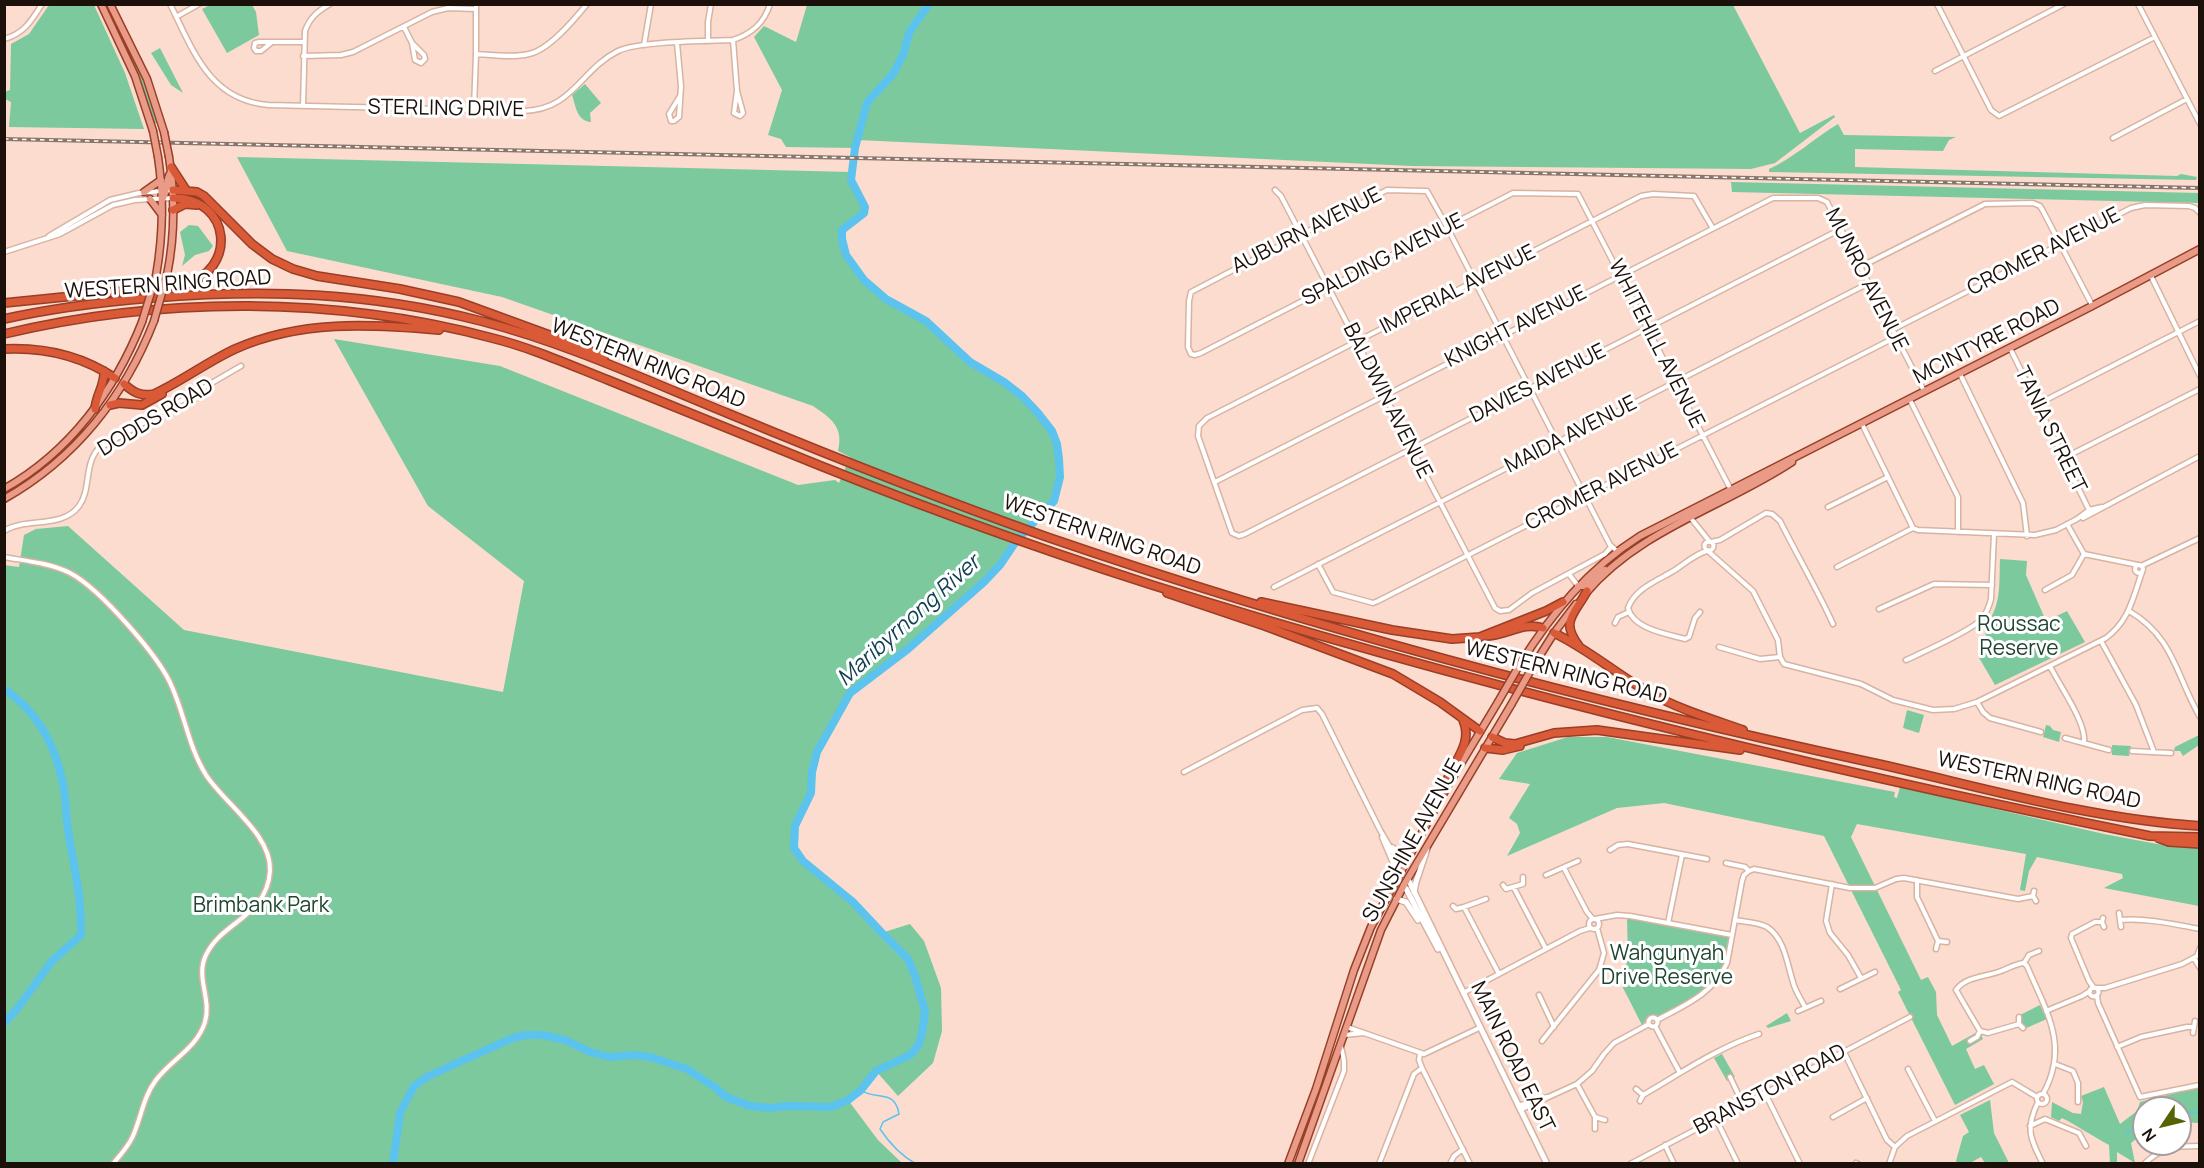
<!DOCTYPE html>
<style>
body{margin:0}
#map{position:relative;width:2204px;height:1168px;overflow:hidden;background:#fbdcce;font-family:Manrope,sans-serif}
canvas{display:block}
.frame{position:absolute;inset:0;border:6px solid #1c100a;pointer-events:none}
.north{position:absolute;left:2132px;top:1096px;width:60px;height:60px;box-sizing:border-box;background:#fff;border:2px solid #a49f9d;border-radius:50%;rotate:235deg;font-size:16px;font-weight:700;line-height:24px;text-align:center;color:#1c100a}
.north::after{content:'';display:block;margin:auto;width:21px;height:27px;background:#576305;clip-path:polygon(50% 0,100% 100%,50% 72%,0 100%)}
</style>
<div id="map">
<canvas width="2204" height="1168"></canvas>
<div class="frame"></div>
<div class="north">N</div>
</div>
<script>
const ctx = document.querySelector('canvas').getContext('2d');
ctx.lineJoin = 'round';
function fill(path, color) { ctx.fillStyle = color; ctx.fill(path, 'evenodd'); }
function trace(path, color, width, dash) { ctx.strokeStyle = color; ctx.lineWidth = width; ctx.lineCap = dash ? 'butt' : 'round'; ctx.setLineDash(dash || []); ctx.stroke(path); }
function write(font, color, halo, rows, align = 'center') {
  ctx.font = font + ' Manrope,sans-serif'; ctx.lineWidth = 6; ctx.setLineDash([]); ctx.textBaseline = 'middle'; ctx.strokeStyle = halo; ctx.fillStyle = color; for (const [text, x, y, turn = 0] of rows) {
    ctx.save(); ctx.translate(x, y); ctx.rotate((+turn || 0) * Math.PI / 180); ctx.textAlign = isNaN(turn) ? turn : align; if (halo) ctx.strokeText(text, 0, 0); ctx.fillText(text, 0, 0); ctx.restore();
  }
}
fill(new Path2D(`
 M212 4 252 5 256 12 259 35 227 53 202 9Z
 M49 5H94L125 73 144 129 9 127 11 102 5 99 4 92 10 90 11 44 29 34Z
 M104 5H107C127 43 149 80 157 123L154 124 135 70Z
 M807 5H1733L1800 133 1834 115 1835 117 1775 163 1751 169 1412 166 858 140 855 148 786 147 781 139 768 135 782 90 754 37 764 26 796 42Z
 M160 48 183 93 171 85 151 53Z
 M585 84 601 103 590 113 591 122C577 121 576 107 572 95Z
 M1838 124 1844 135 1956 137 1949 140 1943 151 1855 149V167L2177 176 2181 174 2197 177 2196 180 1769 172V169C1794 158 1814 138 1838 124Z
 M237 157 851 172C851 184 868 204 864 212 861 219 848 225 842 231 841 259 863 286 887 299 900 307 915 312 927 321 942 333 954 349 969 361 980 370 993 375 1004 382 1041 406 1069 447 1057 492 1053 508 1028 528 1017 540 1011 548 1005 558 999 566 973 596 940 623 909 649 891 663 867 675 851 692 839 705 817 747 813 764 811 774 813 785 810 795 803 815 788 833 797 855L853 902 881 933 910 924 924 941 941 988 942 1031 933 1063 898 1096 876 1071 861 1090 848 1100 878 1140 902 1163 5 1164 4 565 19 567 24 535 36 529 68 526 184 630 503 692 524 581 428 506 334 339 500 366 798 485 835 480 839 483 850 457 838 451C844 427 831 418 813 406L502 297 287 251Z
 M1731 182 2199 193 2200 203 1732 192Z
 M189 225 198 226 213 246 209 251 195 255 182 266 185 255 180 232Z
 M2000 559 2027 561 2026 575 2046 621 2067 611 2085 642 1995 685 1978 656 1991 649 1983 627C2002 610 1999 583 2000 559Z
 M1907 710 1924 715 1919 733 1903 728Z
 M2046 725 2050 726 2053 730 2061 732 2059 742 2043 737Z
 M2199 735V745L2183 756 2180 751H2174L2175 747Z
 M1568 737H1607L1895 792 1894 797 1897 798 1900 787 2104 834 2157 844 2199 847V906L2104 888 2123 878 2122 874 2037 857 2029 871 2025 891 2020 890 2026 854 1857 824 1851 837 1921 980 1928 977 1936 992 1937 1015 1952 1046 1979 1031 1983 1039 1966 1049 1975 1069 1984 1065 1994 1084 1955 1105 1898 992 1901 990 1824 836 1664 803 1617 808 1507 856 1520 833 1517 824 1509 818 1530 784 1499 779 1517 753Z
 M2112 745 2131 746 2129 756 2112 755Z
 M1627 918 1730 937 1724 965 1713 984 1694 998 1663 1015 1648 1018 1642 1025 1621 984 1628 958Z
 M2040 1005 2047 1019 2024 1029 2020 1015Z
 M1787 1013 1791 1021 1768 1028 1766 1026Z
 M1722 1054 1735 1077 1727 1081 1714 1058Z
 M2104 1087 2120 1124 2137 1111 2140 1102 2199 1087V1123L2180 1122V1108H2144V1133L2131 1143 2135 1163 2117 1152V1163H2110L2109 1145C2092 1136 2078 1126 2062 1118L2059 1121 2051 1117 2052 1102 2073 1113 2081 1114 2083 1102 2081 1096Z
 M1990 1100 1994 1133 2009 1163H1985L1981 1157 1970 1163H1957L1956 1161 1963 1136 1969 1132 1960 1115Z`), '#7cc99d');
trace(new Path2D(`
 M861 1090C874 1101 895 1088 899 1114L883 1122 880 1129C890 1144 900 1155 916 1164
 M2180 1112 2200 1113
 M2126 1134 2144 1122`), '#5bc3ee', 1.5);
trace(new Path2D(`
 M4 689C39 712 57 749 64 789 66 803 66 817 68 830 74 866 82 899 81 935L52 961 17 1009 4 1023
 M393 1164 400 1113 414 1086 427 1077 459 1062 513 1038 526 1035H542L565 1040 590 1052 609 1057 635 1055 650 1057 687 1069 716 1088 726 1097 750 1106 770 1108 787 1106 831 1107 848 1100 861 1090 876 1071 910 1055 918 1046 922 1034 925 1011 915 976 908 959 882 933 853 902 803 861 794 848 795 826 811 793 812 772 817 752 850 693 908 649 984 582 1000 565 1017 540 1054 501 1060 477 1059 459 1057 444 1052 431 1038 413 1022 396 1004 382 970 362 926 321 886 299 864 280 846 255 842 239V230L864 213 865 207 851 180 855 148 866 106 869 100 893 74 903 55 910 31 929 4`), '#5bc3ee', 8);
const minor = new Path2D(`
 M170 4C193 50 209 100 268 105L523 111C573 110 580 70 618 51 638 41 708 41 733 40 751 34 764 24 770 4
 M1937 4 1991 110 1999 116 2155 37
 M2138 4 2200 124
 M176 17 199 4
 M404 27 412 43 415 60 421 63 425 59 424 55 412 43
 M4 39C24 34 32 20 42 4
 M733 40 737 91 743 113 740 116 734 113 737 91
 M708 41V22L711 4
 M271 43 261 51H256L254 48 255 43 259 42H304
 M677 43 681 86 679 117 674 121H671L669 114 680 96
 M644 45 651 4
 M476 54C493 55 513 58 529 54 549 50 574 20 587 4
 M303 56 341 55 353 52 432 12 448 8 476 9
 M1935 71 2064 4
 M303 106 305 31C310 17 318 11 330 4
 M474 109 476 54V4
 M2113 138 2187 99
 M1275 190 1281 196 1495 608 1500 611 1509 610 1532 593 1605 554 1611 547
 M1712 227 1694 196 1653 194 1641 196 1207 418 1199 426 1198 436 1232 533 1239 536 1245 534 1841 229
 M49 236 110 200 139 193 173 190
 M4 252 60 234 113 205 135 200 173 198
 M1860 267 1985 204 2033 203 2040 206 2043 211 2092 305
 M2151 276 2200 376
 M1892 330 2131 208 2145 205 2189 206 2195 208 2200 213
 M2010 348 2090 512
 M1960 374 2023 503 2027 536
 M1910 400 1958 497V532
 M2038 404 2200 321
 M1862 424 1913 528
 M2064 458 2200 389
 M1215 482 1773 198H1818L1827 202 1924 391
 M1828 507 1888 477
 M1690 517 1710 542
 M2083 518 2200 456
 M2067 524 2084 554 2138 565
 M4 531C26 517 62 529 79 506 91 490 84 465 98 449L241 366
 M1704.5 546a4.5 4.5 0 1 1 9 0a4.5 4.5 0 1 1-9 0Z
 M1711 542 1720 540 1766 513 1772 514 1780 521C1797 555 1817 589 1833 624
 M1617 551 1610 545 1447 227 1427 191 1387 190 1191 292 1189 301 1188 347 1191 354 1195 355 1201 353 1513 193 1578 194 1731 490
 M1708 551 1753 591 1778 640 1780 657 1784 664 1861 684 1893 700 1933 710 1954 709 1977 702 2106 638C2129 621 2133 598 2142 572
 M4 557C26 561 50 563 70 573 99 588 160 657 172 687 185 716 189 748 206 775 225 804 272 835 270 871 267 917 222 921 206 955 195 977 212 999 205 1022 197 1048 172 1059 156 1080 143 1097 141 1119 132 1138 127 1148 120 1155 113 1164
 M1318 564 1333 592 1373 603 1378 601 1896 337
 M2135 569a4 4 0 1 1 8 0a4 4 0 1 1-8 0Z
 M2141 566 2200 538
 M1837 567 1913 528 1918 530 2035 535 2056 530 2077 519 2089 510 2102 507
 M1569 574 1578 586
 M1274 587 1869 283
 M2045 590 2072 575 2084 554
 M1879 609 1934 584 1992 585
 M2129 611C2174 637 2176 676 2200 717
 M1700 612 1695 618 1689 637 1685 639C1667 634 1633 629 1628 608 1635 588 1659 580 1675 570 1686 563 1695 554 1707 551
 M1615 623 1618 617 1629 612
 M2101 641 2136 705 2154 752
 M1719 647 1760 659 1780 657
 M1906 660C1925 651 1967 633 1981 620 1986 614 1989 607 1991 599L1994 534
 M2050 666C2059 685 2087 723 2084 743
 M1977 702 1983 712 1990 718 2041 732
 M2065 738 2109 750
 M2132 751 2171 753
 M1184 772 1302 710 1317 708 1322 714 1380 830 1402 868
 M1382 837 1398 875
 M1392 847 1400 852 1412 851
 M1610 850 1618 845 1628 844 1707 859
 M1726 863 1745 867 1749 871 1754 869 1850 888H1875L1896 879 1904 878 2018 899 2033 896
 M1564 868 1587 912 1593 919
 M1546 875 1578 861
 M1917 880V897L1938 941
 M1832 884 1826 921 1830 933 1848 955 1861 978
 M1503 885 1506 889 1523 884V877
 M1514 888 1546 949
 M2034 891 2033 896 2036 901
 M1486 899 1464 907 1499 974
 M1453 906 1456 909 1464 907
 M2119 913 2121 927
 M2103 918 2102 922 2104 927
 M1589 924a5 5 0 1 1 10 0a5 5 0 1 1-10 0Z
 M1595 919 1617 915 1630 916 1732 935
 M1735 920C1745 922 1758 922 1767 927 1785 939 1787 964 1793 982 1795 991 1801 999 1805 1007
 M2120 920C2148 918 2173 924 2200 929
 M1668 923 1682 855
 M1936 949 1938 941 1947 942
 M2194 958 2200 968
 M2024 963 2029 955 2039 951
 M2089.5 992a4.5 4.5 0 1 1 9 0a4.5 4.5 0 1 1-9 0Z
 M2094 988 2089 981 2071 938 2072 934 2095 922H2102
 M2096 988H2105L2182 964 2197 956 2200 948
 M1840 989 1875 972
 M1463 993 1580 931 1590 928
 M1539 995 1554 1027
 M2097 995 2098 1003 2140 1097 2200 1085
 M1798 1011 1821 1001
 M2046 1011 2082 996 2090 991
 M2019 1017V1024L2023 1028
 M1648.5 1022a4.5 4.5 0 1 1 9 0a4.5 4.5 0 1 1-9 0Z
 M1657 1020C1685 1005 1713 994 1727 963L1742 881 1744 875 1749 871
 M1655 1026 1680 1073
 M1347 1027 1424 1054 1479 1028
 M1980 1031 1956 990C1966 976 1986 977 2001 971 2009 968 2015 964 2024 963L2027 966C2046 1011 2070 1046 2043 1094
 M1980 1031 1988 1033 2019 1024
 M2193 1033 2195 1021
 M1344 1035 1364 1033
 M1542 1041 1599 970 1604 953 1597 928
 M1970 1041 1977 1037 1980 1031
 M2117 1047 2141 1037 2187 1027H2192
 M1844 1052 1887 1140 1895 1147
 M1420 1054 1419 1060 1422 1068 1470 1164
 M2055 1064 2073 1071 2078 1083V1102
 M1908 1069 1935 1121
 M1730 1077 1743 1104
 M1577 1084 1595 1117
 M1636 1089 1643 1095 1640 1101
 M1765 1093 1800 1164
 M2037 1099a5 5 0 1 1 10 0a5 5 0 1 1-10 0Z
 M1643 1095C1681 1073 1717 1048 1759 1034
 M2038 1102C2025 1129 2030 1138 2043 1164
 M1518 1106 1547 1097
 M1520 1110 1577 1084 1592 1071 1604 1054 1614 1043 1649 1024
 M1833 1117 1867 1098
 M1716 1119 1738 1164
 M2030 1126 2045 1119 2079 1133 2086 1146
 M1595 1129V1117L1605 1120
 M1665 1145 1674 1164
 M1856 1163 1858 1164
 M1308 1164 1344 1071V1061L1341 1046
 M1379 1164 1414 1074 1422 1068
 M1450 1164 1454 1156 1463 1149
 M1630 1164 1910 1017
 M1889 1164 1895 1147 1907 1136 2012 1082 2037 1097
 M2144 1164C2163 1146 2175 1146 2200 1146`);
const secondary = new Path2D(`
 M1408 879 1547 1164
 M1404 885 1438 949
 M1414 892 1416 882 1427 849
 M1396 899 1406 902 1418 920`);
const primary = new Path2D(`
 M101 4 135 76 153 131
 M110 4 147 79 164 132
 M144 192 161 180
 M163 198C168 189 165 180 171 172
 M150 199 162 215
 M167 275C175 236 175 196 169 157
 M156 276C163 236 164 197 158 157
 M4 489C70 452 115 390 142 322
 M4 499C75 459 125 396 154 321
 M1578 586H1584L1605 570
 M1585 594C1640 529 1724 507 1792 462
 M1520 664C1552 613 1588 569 1640 536L2092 306 2200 249
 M1532 668 1554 633 1576 604
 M1288 1164 1316 1089 1354 970 1371 927 1444 792 1498 702
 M1298 1164 1381 930 1404 885 1511 705`);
const motorway = new Path2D(`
 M171 167 186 190
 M173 190 197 192 204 196 252 244 272 259 293 269 317 276 400 289 459 302 585 348 604 358
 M173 210 185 204 197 205
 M4 303 183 285C238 271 232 198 173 198
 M4 319C53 308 102 302 152 298 266 289 368 292 481 321 566 343 646 380 727 413 833 457 939 499 1047 537 1318 630 1594 703 1874 763 1982 787 2089 819 2200 826
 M4 334C163 296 335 296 492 338 532 348 570 365 608 380 663 402 718 424 774 447 898 498 1024 544 1152 585 1480 688 1814 768 2150 836L2200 837
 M4 349C44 347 82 356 115 378
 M124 384C133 392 141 397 154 394 182 381 207 362 235 349 300 320 369 324 439 330
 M110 405 119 403 142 405 162 394
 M95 409C96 395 105 385 104 371
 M1167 593 1265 626 1393 674 1440 702 1480 731
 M1261 602 1392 630 1452 639 1480 637 1546 611 1563 602
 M1554 633C1588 649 1616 674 1648 692 1678 709 1712 719 1743 730
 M1486 636C1506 636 1523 621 1543 628
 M1579 646C1560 621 1574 615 1587 591
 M1492 737 1505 743 1515 744 1554 733 1597 730 1740 750
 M1485 748 1503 750 1520 746
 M1444 792C1447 766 1475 747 1463 720
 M2158 838 2169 842 2200 844`);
trace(minor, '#d8b3a2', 7);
trace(secondary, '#d8b3a2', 8);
trace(primary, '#983f27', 9);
trace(motorway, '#983f27', 10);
trace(minor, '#fff', 4);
trace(secondary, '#fff', 5);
trace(primary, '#e99b87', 6);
trace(motorway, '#da5937', 7);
const rail = new Path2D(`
 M4 139 2200 188`);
trace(rail, '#8a756b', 4);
trace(rail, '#fff', 1.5, [4.5]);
const primaryBridge = new Path2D(`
 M153 131 158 157
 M164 132 169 157
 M154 321 167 275
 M142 322 156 276
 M1498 702 1520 664
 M1511 705 1532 668`);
trace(primaryBridge, '#983f27', 9, []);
trace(primaryBridge, '#e99b87', 6);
write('21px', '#1c100a', '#fff', [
 ["STERLING DRIVE",446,109,1],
 ["AUBURN AVENUE",1307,231,-27],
 ["CROMER AVENUE",2044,252,-27],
 ["SPALDING AVENUE",1383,260,-27],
 ["MUNRO AVENUE",1866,280,63],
 ["WESTERN RING ROAD",168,285,-4],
 ["IMPERIAL AVENUE",1458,290,-27],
 ["KNIGHT AVENUE",1516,327,-27],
 ["MCINTYRE ROAD",1987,342,-27],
 ["WHITEHILL AVENUE",1656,344,63],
 ["WESTERN RING ROAD",648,364,22],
 ["DAVIES AVENUE",1538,384,-27],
 ["BALDWIN AVENUE",1387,401,63],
 ["DODDS ROAD",156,418,-31],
 ["TANIA STREET",2050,430,64],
 ["MAIDA AVENUE",1571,435,-27],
 ["CROMER AVENUE",1602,487,-27],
 ["WESTERN RING ROAD",1102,536,19],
 ["WESTERN RING ROAD",1566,673,14],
 ["WESTERN RING ROAD",2039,781,12],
 ["SUNSHINE AVENUE",1413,841,-61],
 ["MAIN ROAD EAST",1512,1057,64],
 ["BRANSTON ROAD",1770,1090,-28]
]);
write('21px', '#204631', '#fff', [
 ["Roussac",2019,625],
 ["Reserve",2019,649],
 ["Brimbank Park",261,906],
 ["Wahgunyah",1667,954],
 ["Drive Reserve",1667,978]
]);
write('italic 22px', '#124052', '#fff', [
 ["Maribyrnong River",909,621,-42]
]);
</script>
